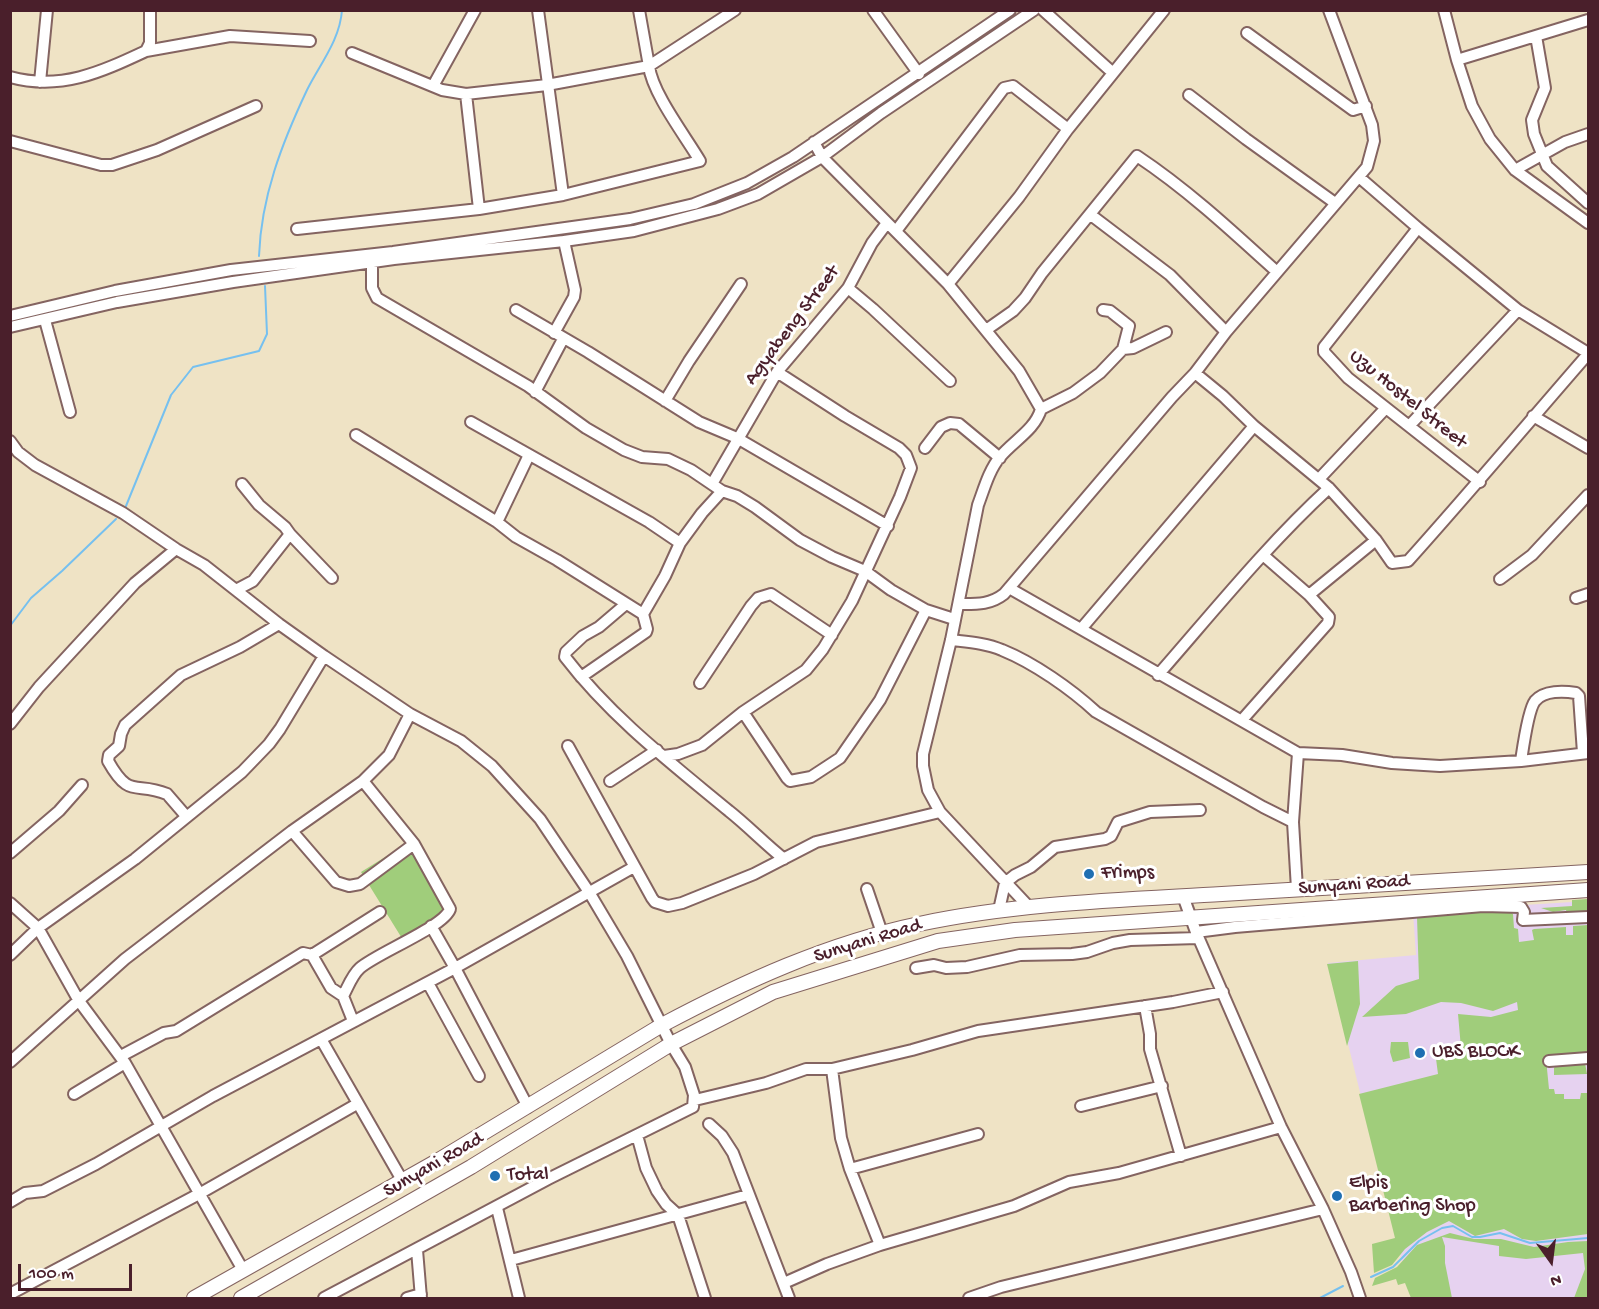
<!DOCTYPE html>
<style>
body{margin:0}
#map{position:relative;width:1599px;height:1309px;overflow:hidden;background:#efe3c5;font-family:"Gochi Hand",sans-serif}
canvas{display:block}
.frame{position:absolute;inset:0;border:12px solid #4a1f2b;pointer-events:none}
.north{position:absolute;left:1521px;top:1231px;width:60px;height:60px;-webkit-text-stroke:4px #fff;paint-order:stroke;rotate:166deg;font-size:16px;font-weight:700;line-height:24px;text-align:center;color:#4a1f2b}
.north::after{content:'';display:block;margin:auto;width:21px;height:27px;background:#4a1f2b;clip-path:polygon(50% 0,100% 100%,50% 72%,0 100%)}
.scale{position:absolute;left:18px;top:1264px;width:114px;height:27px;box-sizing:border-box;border:3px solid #4a1f2b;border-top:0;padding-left:8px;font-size:18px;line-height:21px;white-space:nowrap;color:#4a1f2b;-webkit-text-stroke:4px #fff;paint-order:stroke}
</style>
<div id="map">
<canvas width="1599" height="1309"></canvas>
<div class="frame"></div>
<div class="north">N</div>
<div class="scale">100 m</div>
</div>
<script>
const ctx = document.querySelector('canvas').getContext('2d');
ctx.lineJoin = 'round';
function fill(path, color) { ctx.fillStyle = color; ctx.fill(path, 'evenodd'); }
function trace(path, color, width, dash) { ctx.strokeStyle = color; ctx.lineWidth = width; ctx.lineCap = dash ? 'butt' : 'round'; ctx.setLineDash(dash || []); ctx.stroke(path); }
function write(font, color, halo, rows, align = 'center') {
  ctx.font = font + ' "Gochi Hand",sans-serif'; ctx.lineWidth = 6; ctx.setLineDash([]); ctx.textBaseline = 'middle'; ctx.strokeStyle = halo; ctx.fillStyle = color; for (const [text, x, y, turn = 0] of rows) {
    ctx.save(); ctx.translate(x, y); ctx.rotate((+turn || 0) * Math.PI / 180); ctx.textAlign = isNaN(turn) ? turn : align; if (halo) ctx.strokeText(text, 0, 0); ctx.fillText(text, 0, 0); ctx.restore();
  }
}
fill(new Path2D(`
 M1588 901V1298H1411L1328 963 1416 955 1413 912Z`), '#e6d2f0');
fill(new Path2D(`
 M414 839 457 909 403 940 361 872Z
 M1588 899V914L1567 916 1566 910 1553 912 1541 908 1572 906V900Z
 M1508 910 1513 914 1514 928 1518 929 1519 942 1534 940 1532 930 1534 929 1566 927V935H1573V926L1588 925V1055L1546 1059 1549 1089H1554L1555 1094H1564V1099H1580L1581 1093H1588V1234L1536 1241 1522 1239 1504 1229 1475 1236 1449 1221 1427 1232 1405 1249 1392 1265 1374 1273 1372 1244 1395 1238 1359 1094 1438 1074 1435 1051 1461 1048 1458 1014 1491 1017 1518 1010 1517 1002 1493 1011 1461 1003 1441 1002 1406 1014 1362 1017 1396 986 1419 979 1417 917Z
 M1358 961 1360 1004 1347 1046 1327 964Z
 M1391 1042H1408L1410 1058 1393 1062 1390 1052Z
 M1585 1063 1587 1074 1554 1075V1068L1556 1065Z
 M1450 1233 1474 1239H1501L1534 1247 1568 1242 1588 1241V1298H1574L1585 1269 1583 1253 1526 1259 1499 1256V1246L1442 1237 1445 1246V1263L1452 1298H1411L1405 1283 1398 1285 1396 1279 1372 1286 1375 1278 1397 1267 1417 1245Z`), '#a0cd7b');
trace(new Path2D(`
 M259 256C261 197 282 143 307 90 320 64 340 40 342 10
 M126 506 171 395 193 367 259 351 267 334 265 286
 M10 626 31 598 62 571 116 519
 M1371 1277 1393 1267 1419 1241 1442 1228 1453 1226 1472 1237H1480L1500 1233 1530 1243 1588 1238
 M1320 1298 1343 1286`), '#76c0ef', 2);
const minor = new Path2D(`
 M538 10 563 195
 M873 10 919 74
 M1043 10 1113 73
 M1444 10 1457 60 1472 106 1490 139 1515 170 1588 223
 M1247 33 1353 110 1366 106
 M1536 36 1545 88 1532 120 1534 134 1547 166 1588 203
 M146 51 230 36 310 41
 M352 53 442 90 466 94 547 85 649 66 639 10
 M1457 60 1588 20
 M10 77C61 91 101 72 146 51L150 43V10
 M40 82 47 10
 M433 86 475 10
 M466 94 479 209
 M1189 95 1246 139 1335 203
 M10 141 101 165H112L157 150 256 106
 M814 142 822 157 948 284 1019 371 1041 409
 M1515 170 1565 142 1588 134
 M1359 177 1418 228 1518 310 1588 353
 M1091 215 1170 275 1226 332
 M1418 228 1324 347V352L1348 378 1480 482
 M297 229 479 209 563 195 700 161C686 137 652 93 649 66L735 10
 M896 231 1004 88 1013 86 1068 129
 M372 264V288L377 298 528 386 586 428 624 450 642 457 668 459 691 470 722 491 737 496 755 507 800 540 832 557 865 571 891 590 926 610 954 619
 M948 284 1019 197 1068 129 1164 10
 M848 288 873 309 950 381
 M516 310 588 352 699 422 737 438 888 526
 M1103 310 1110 311 1129 326 1123 349
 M10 316 115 291 231 270 393 252 630 219 694 204 747 183 793 157 1010 10
 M45 320 70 412
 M10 327 117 302 233 282 394 259 564 241 634 231 718 209 758 194 822 157 881 113 1034 10
 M986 330 1013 311 1025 298 1042 273 1137 156C1188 190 1232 231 1277 272
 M554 333 574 297 575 290 564 241
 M1195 373 1223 396 1254 426 1329 488 1376 540 1392 563 1408 561C1469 493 1528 423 1588 354
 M535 392 563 339
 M665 401 689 361 741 284
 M1533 416 1588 448
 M471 422 649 522 680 543
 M1410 425 1518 310
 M356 435 497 522 516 537 557 560 643 614 647 629 646 632 581 677
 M10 441 18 452 35 465 123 513 176 549 204 565 279 624 324 656 410 714 461 741 492 766 540 819 589 892 627 956 671 1044 685 1067 694 1095 693 1107 548 1179 324 1298
 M925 448 941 427 950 423 959 424 1000 458
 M1319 479 1385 409
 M712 484 777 372 848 288 872 243 887 223
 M497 522 529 455
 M290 534 332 578
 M1500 579 1532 555 1588 495
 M1009 588 1298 753 1342 755 1392 763 1440 766 1521 761 1588 753
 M236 590 253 581 290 534 285 527 259 505 242 484
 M1309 595 1376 540
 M1576 598 1588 594
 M626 604 599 627 583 636 566 652 565 657C611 717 671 763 729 811 748 826 765 844 784 859
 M959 604C976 604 990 605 1004 594L1172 397 1195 373 1226 332 1367 167 1374 141 1372 125 1329 10
 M643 614 665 576 680 543 702 513 722 491
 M1081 629 1254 426
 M951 640C968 642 986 643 1002 650 1034 663 1071 689 1096 712L1263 807 1293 822
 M1158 675C1214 611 1267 545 1329 488
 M700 683 751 606 758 598 771 594 832 635
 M743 712 787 778 790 781 811 777 840 758 880 700 926 610
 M1242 720 1328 623 1329 617 1309 595 1263 555
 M10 724 39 687 135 583 176 549
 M568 746 652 898 655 902 668 906 682 903 754 874 816 842 940 812
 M664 756 678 754 702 745 743 712 806 670 823 649 852 601 900 497 911 468 906 455 899 448 845 416 777 372
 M1521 761C1523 748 1528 710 1535 701 1544 690 1564 691 1576 693L1579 696 1583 753
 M610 781 657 750
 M186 816 167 794C135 781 130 800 108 761L109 755 119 746 121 734 125 725 181 675 240 647 279 624
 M292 831 336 882 349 886 360 884 414 844
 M10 853 59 811 82 785
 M867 889 882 933
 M1297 889 1293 822 1298 753
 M1183 896 1196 932 1281 1127 1323 1209 1351 1272 1360 1298
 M10 903 38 928 79 1001 125 1063 243 1270
 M1029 907 940 812 928 790 923 766V754L951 640 978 505C984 489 989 470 1000 457 1013 441 1035 430 1041 409L1073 393 1100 373 1123 349 1133 348 1166 332
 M999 910 1005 883 1015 875 1031 867 1055 847 1105 839 1111 836 1118 822 1150 812 1200 810
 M431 926 455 968 528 1107
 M1196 932 1235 927 1483 906 1521 907 1524 912 1523 920 1588 917
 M10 955 38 928 135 859 242 772 269 744 280 729 324 656
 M312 955 380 912
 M916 968 934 965 946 968 967 967 1020 955 1072 954 1087 952 1113 943 1130 940 1198 938
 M428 983 479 1076
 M1145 1006 1150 1034V1049L1181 1156
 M353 1021 343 996C348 987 352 975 360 968 377 953 444 927 450 909L414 844 363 781
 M321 1039 402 1180
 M121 1056 164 1033 176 1031 303 953 312 955 331 988 343 996
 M1549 1061 1588 1058
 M10 1062 125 959 292 831 363 781 389 755 410 714
 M832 1069 841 1138 850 1169 880 1245
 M74 1094 125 1063
 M695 1100 766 1083 806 1069H832L912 1050 978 1031 1173 1002 1223 992
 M1081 1106 1162 1086
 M709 1124 722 1136 733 1153 789 1298
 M637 1135 646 1168 657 1191 666 1204 678 1215 705 1298
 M850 1169 978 1134
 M10 1202 25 1193 43 1191 96 1164 213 1096 455 968 634 867
 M497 1208 519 1298
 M417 1250 421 1298
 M511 1260 748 1195
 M784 1283 827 1264 880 1245 1014 1206 1069 1182 1119 1173 1281 1127
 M10 1294 199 1194 357 1104
 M407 1298 421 1294
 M969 1298 1001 1287 1323 1209`);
const major = new Path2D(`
 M194 1298 437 1161 662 1025C743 982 828 943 919 924 1018 903 1121 900 1222 894 1344 887 1466 879 1588 872
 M241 1298 471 1167 671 1044 773 992 938 941 1015 930 1588 890`);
trace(minor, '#846461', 14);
trace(major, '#846461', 16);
trace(minor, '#fff', 10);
trace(major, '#fff', 14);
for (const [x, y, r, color] of [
 [1089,874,6,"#1f6fb2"],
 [1420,1053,6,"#1f6fb2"],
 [495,1176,6,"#1f6fb2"],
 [1337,1196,6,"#1f6fb2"]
]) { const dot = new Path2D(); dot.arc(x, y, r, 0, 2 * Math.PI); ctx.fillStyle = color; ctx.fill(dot); trace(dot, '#fff', 2); }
write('20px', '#4a1f2b', '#fff', [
 ["Agyabeng Street",793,326,-53],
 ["Uzu Hostel Street",1407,400,39],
 ["Sunyani Road",1354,886,-4],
 ["Sunyani Road",868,942,-17],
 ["Sunyani Road",434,1166,-30]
]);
write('20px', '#4a1f2b', '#fff', [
 ["Frimps",1101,874],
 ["UBS BLOCK",1432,1053],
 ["Total",507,1176],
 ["Elpis",1349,1184],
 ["Barbering Shop",1349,1207]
], 'left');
</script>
